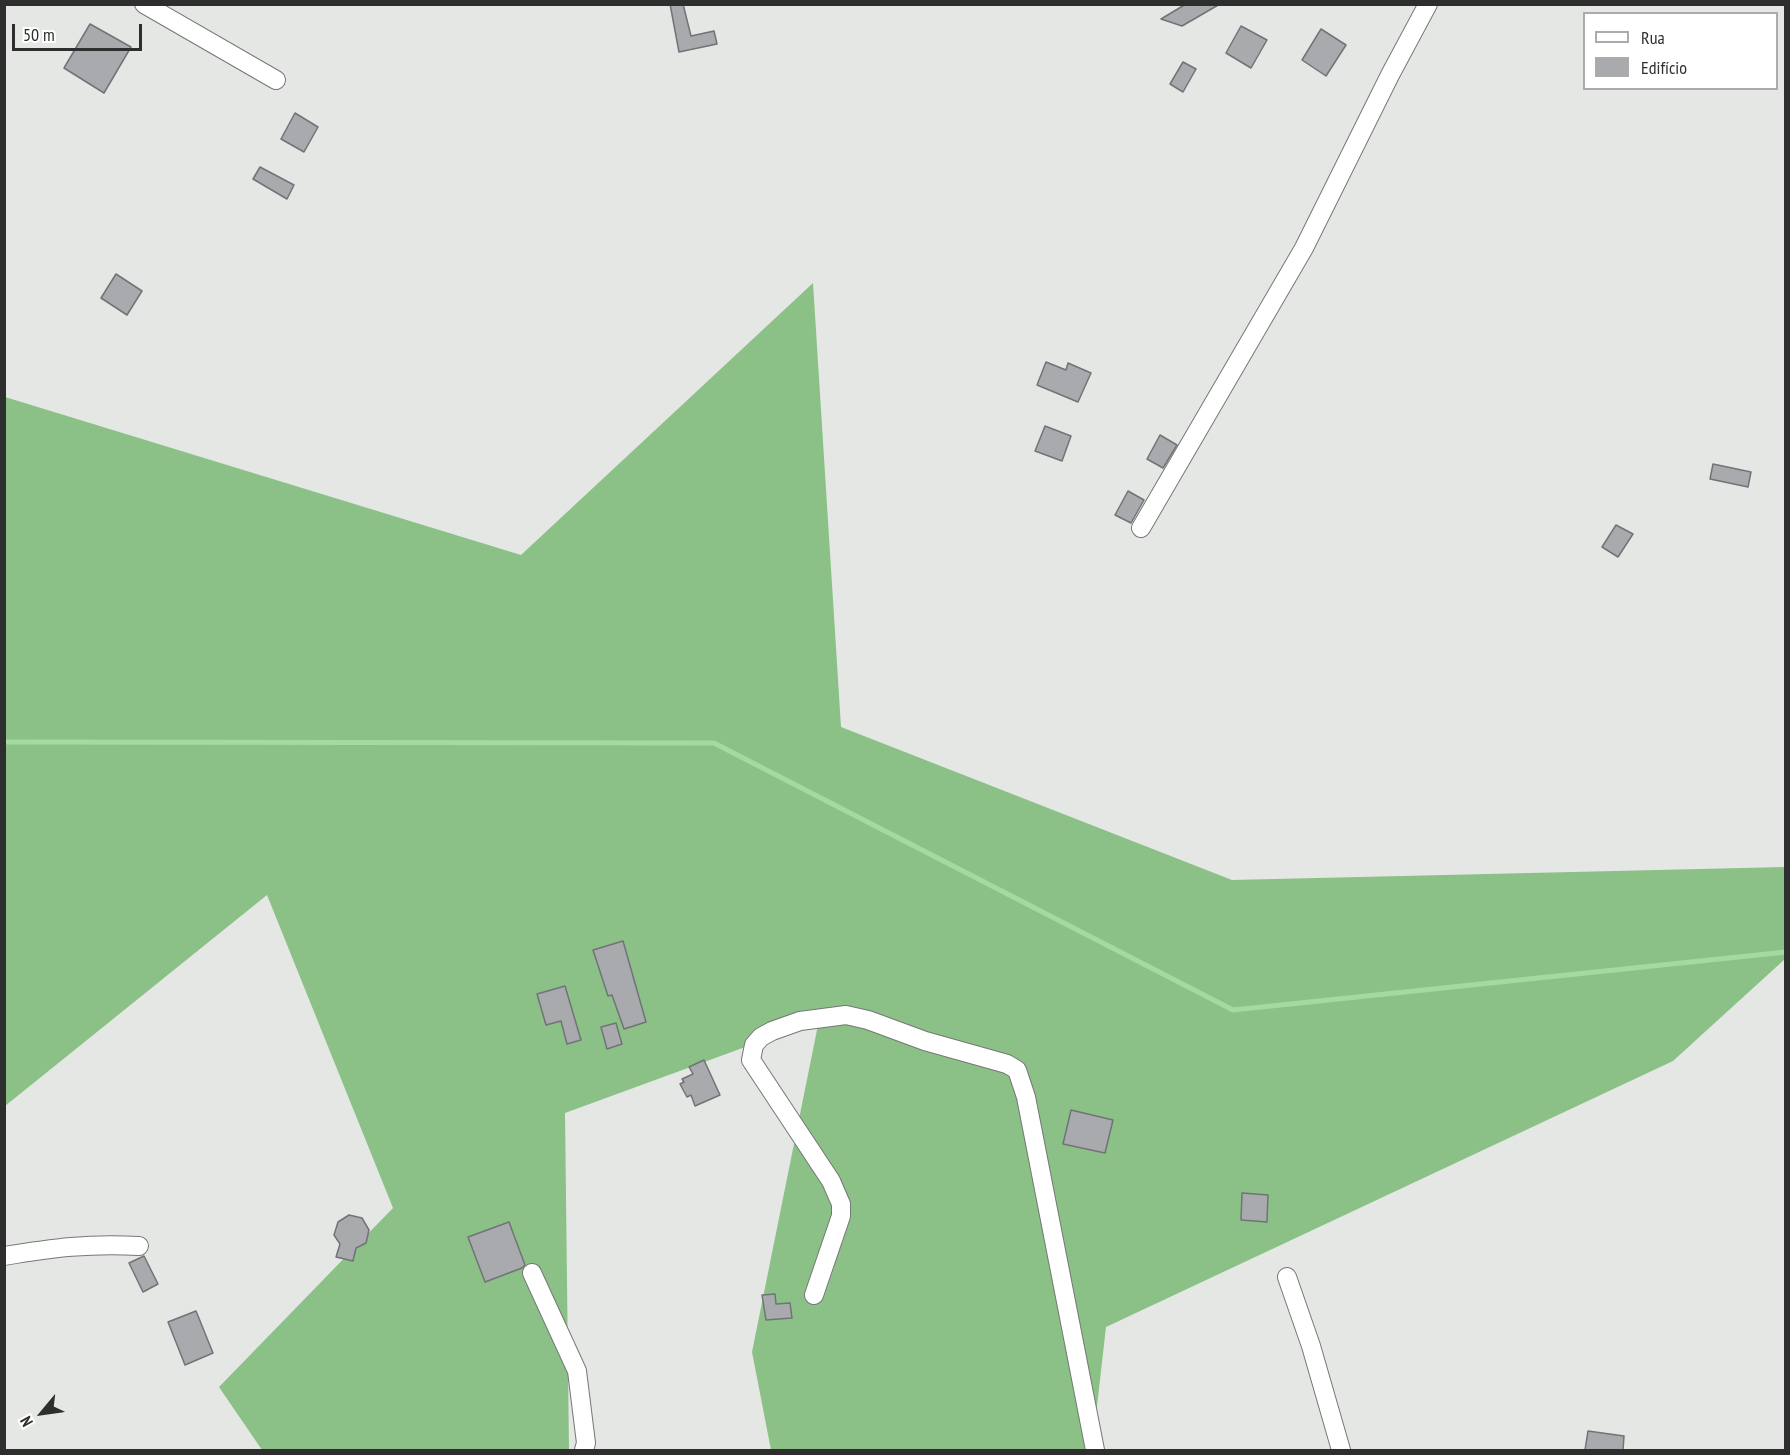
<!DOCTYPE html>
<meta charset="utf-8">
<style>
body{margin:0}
#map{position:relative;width:1790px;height:1455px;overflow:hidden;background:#e4e7e3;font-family:"PT Sans Narrow",sans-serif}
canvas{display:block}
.frame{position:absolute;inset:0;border:6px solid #2d2e2d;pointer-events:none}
.legend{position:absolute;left:1583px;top:12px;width:195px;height:78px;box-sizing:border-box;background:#fff;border:2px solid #ababab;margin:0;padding:8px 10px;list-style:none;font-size:18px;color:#2d2e2d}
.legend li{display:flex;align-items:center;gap:12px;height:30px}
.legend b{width:30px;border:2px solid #ababab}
.north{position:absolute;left:12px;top:1383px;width:60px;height:60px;-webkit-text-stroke:4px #fff;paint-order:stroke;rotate:241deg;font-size:16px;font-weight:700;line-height:24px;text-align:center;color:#2d2e2d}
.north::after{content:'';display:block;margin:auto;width:21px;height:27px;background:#2d2e2d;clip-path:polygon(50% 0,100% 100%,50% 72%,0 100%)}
.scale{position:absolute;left:12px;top:24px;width:130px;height:27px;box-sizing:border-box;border:3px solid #2d2e2d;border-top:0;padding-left:8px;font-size:18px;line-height:21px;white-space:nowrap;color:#2d2e2d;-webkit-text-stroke:4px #fff;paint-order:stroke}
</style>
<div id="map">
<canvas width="1790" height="1455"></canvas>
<div class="frame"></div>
<ul class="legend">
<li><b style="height:8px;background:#fff"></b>Rua</li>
<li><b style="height:16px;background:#a8aaae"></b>Edifício</li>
</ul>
<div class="north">N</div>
<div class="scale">50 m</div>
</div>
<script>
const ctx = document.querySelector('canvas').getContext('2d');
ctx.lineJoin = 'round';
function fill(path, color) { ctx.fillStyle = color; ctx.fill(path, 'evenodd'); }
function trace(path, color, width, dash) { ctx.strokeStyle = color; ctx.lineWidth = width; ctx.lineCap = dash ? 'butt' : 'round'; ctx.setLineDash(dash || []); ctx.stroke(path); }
fill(new Path2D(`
 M813 283 841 727 1232 880 1785 867V959L1673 1061 1106 1327 1092 1450H771L752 1352 819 1020 565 1113 569 1450H262L219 1387 393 1208 267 895 5 1106V397L521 555Z`), '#8bc187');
trace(new Path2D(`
 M4 742 714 743 1233 1010 1786 952`), '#a3da9f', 5);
const building = new Path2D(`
 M670 4H683L691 36 714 31 717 44 679 52Z
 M1186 4H1220L1182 26 1161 19Z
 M90 24 131 47 104 93 64 68Z
 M1241 26 1267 40 1251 68 1226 53Z
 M1321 29 1346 45 1326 76 1302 60Z
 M1183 62 1196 69 1183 92 1170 84Z
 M295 113 318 127 304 152 281 139Z
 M260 167 294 185 287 199 253 179Z
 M116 274 142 291 127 315 101 298Z
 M1046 362 1066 370 1068 363 1091 373 1078 402 1037 385Z
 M1045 426 1071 436 1062 461 1035 451Z
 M1160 435 1177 445 1163 468 1147 459Z
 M1713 464 1751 472 1748 487 1710 479Z
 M1128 491 1144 500 1131 523 1115 515Z
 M1616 525 1633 534 1618 557 1602 547Z
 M623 941 646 1022 624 1029 612 995 608 996 593 950Z
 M565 986 581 1040 567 1044 561 1021 546 1025 537 994Z
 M616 1023 622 1044 607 1049 601 1027Z
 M704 1060 720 1095 695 1106 691 1095 687 1097 680 1084 684 1082 682 1079 693 1074 689 1067Z
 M1071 1110 1113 1120 1105 1153 1063 1144Z
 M1242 1193 1268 1195 1267 1222 1241 1220Z
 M349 1215 362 1218 369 1230 366 1243 356 1248 353 1261 336 1257 340 1244 334 1235 338 1222Z
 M509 1222 525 1265 522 1268 485 1282 468 1237Z
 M144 1256 158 1284 143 1292 129 1263Z
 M775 1294 776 1304 790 1303 792 1318 766 1320 762 1295Z
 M196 1311 213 1353 185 1365 168 1322Z
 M1588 1431 1624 1436 1623 1450H1585Z`);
fill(building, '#a8aaae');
trace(building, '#717376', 1.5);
const minor = new Path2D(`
 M144 4 276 80
 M1141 528 1304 248 1390 75 1428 4
 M4 1256C53 1248 89 1243 139 1246
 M532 1273 577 1371 586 1443 584 1450
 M1287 1277 1311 1346 1341 1450
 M814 1295 841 1216V1204L831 1181 751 1060 754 1045 761 1037 772 1031 800 1021 846 1015 868 1020 925 1041 1007 1064 1017 1070 1026 1097 1095 1450`);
trace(minor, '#757875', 20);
trace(minor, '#fff', 18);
</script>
